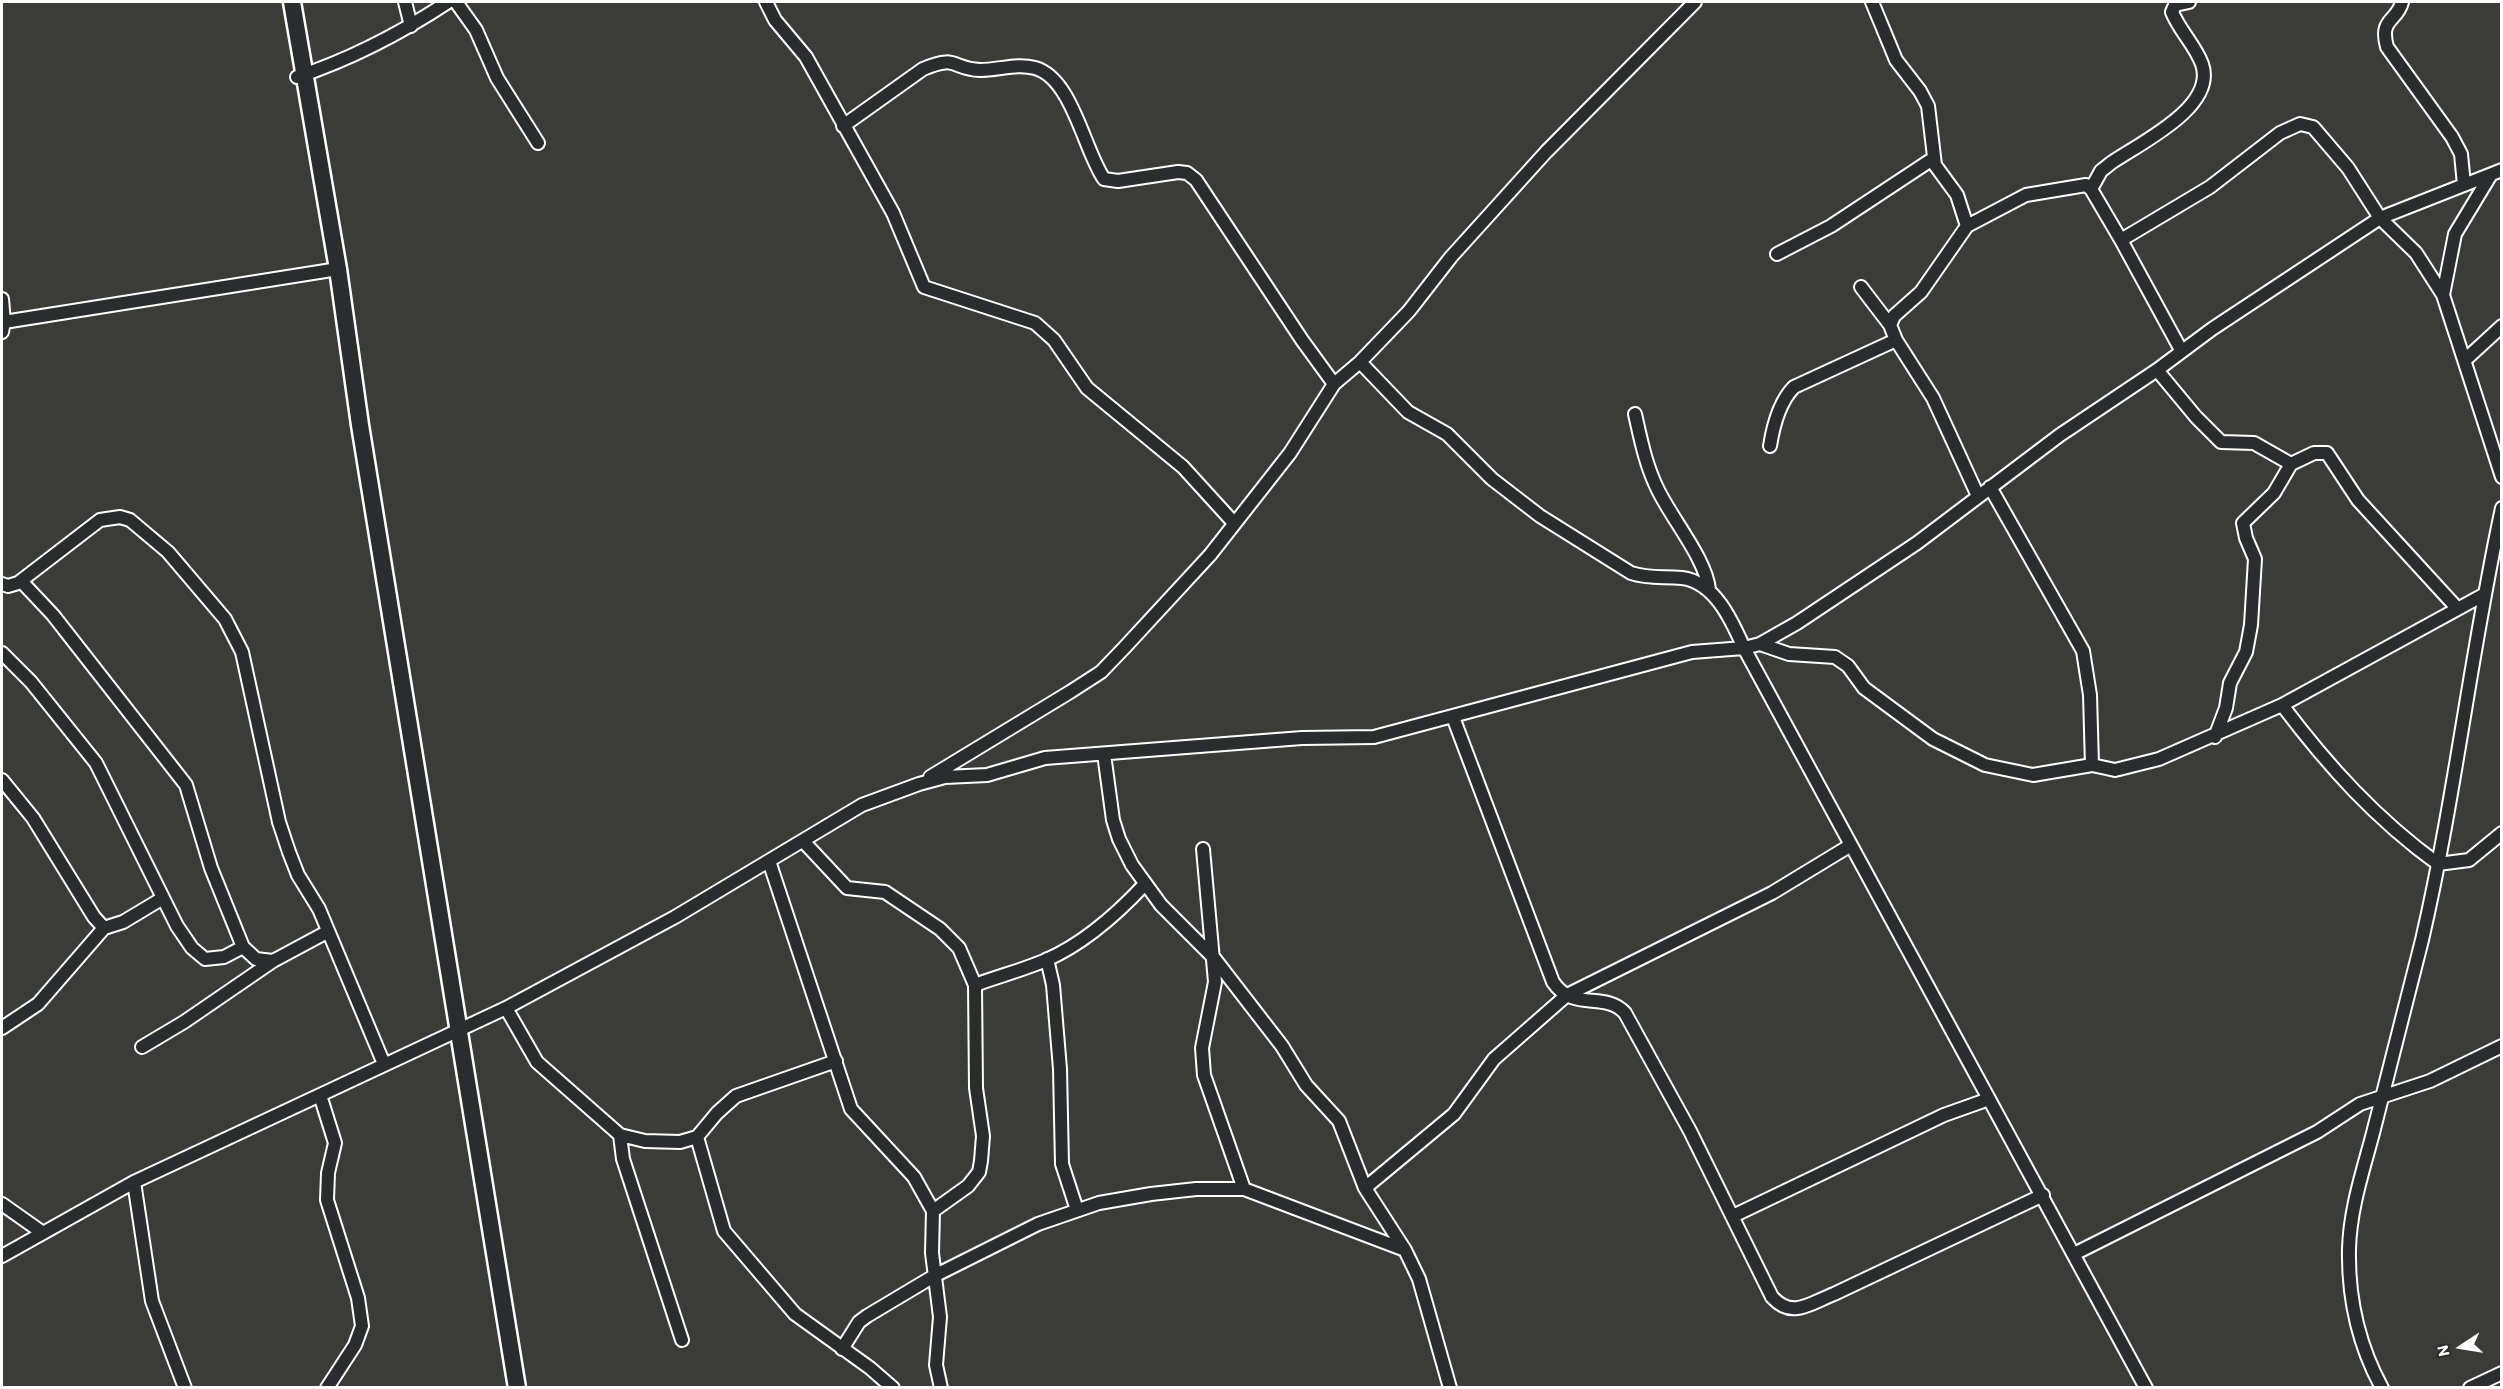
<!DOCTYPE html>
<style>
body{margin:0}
#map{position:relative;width:2503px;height:1389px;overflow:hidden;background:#3b3b37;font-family:Itim,sans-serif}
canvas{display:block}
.frame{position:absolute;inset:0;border:3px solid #fff;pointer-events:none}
.north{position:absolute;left:2431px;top:1317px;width:60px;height:60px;-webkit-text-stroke:4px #2a2d2e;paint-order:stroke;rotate:258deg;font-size:16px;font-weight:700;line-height:24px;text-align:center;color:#fff}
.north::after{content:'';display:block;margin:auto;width:21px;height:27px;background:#fff;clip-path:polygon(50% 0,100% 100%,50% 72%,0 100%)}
</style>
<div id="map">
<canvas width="2503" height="1389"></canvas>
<div class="frame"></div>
<div class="north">N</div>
</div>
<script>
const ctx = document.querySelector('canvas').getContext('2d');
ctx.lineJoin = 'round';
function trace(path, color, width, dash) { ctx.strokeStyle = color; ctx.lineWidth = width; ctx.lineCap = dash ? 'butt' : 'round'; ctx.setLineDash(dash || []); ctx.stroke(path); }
const street = new Path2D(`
 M405 2 411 26
 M456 2 476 30 497 78 538 143
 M766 2 775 20 806 57 893 213 924 287 1035 323 1054 340 1087 388 1183 467 1234 523
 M1872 2 1896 60 1920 91 1928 106 1935 165 1957 195 1967 226 1921 292 1894 316 1890 325 1896 340 1933 398 1978 496
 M2402 2C2397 22 2379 18 2387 47L2452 137 2461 154 2464 185
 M297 77C351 59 401 33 448 2
 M843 126 923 69C957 54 952 69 980 70 999 70 1017 63 1035 68 1072 78 1084 150 1104 179L1118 181 1178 172 1187 173 1196 180 1302 340 1334 384
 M2490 176 2455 234 2443 295 2502 477
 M2091 189 2101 171 2111 163C2140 143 2217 107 2202 64 2195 45 2179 30 2172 12L2175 5 2189 2
 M1967 226 2026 195 2086 185 2091 189 2121 240
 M1777 254 1831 226 1934 158
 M1861 287 1890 325
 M2 299 4 322 2 332
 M4 322 338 269
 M2181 350 2121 240 2210 187 2280 133 2300 124 2313 127 2348 168 2380 218 2416 253 2443 295
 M2465 360 2502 326
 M1360 362 1408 412 1447 434 1492 479 1540 516 1631 573C1649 579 1664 576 1682 578 1715 582 1732 621 1744 648L1760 644 1797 623 1917 543 2060 435 2157 370 2212 329 2380 218 2502 170
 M2157 370 2196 417 2221 442 2254 443 2291 464 2314 453H2327L2358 500 2457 608
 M1635 414C1641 441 1646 466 1658 490 1672 519 1707 561 1709 590
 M1770 446C1773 427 1780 401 1794 387L1896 340
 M1990 487 2083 651 2090 695 2092 765
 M21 581 53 615 186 785 211 868 243 947 256 959 273 961
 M2 584 8 586 18 583 100 520 120 517 130 520 168 552 225 619 242 652 279 822 289 852 298 875 319 909 384 1064
 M1760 644 1789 654 1835 657 1848 666 1864 688 1933 739 1985 765 2033 775 2092 765 2115 770 2159 759 2282 705 2485 594
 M2 653 31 682 96 763 177 926 192 948 205 959 224 957 243 947
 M2282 705C2328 766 2376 819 2438 864L2469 860 2502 833
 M1453 717 1553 982C1573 1012 1605 991 1625 1013L1690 1131 1772 1297C1792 1319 1809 1304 1834 1294L2043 1195
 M2215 737 2226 708 2230 683 2246 652 2251 625 2255 559 2246 538 2243 523 2274 493 2291 464
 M1104 754 1113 820 1119 839 1132 865 1161 905 1214 958 1282 1046 1306 1085 1339 1121 1365 1188 1405 1250 1419 1279 1450 1388
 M930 777 1070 692 1101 672 1125 647 1210 555 1290 453 1334 384 1360 362 1409 311 1451 257 1546 152 1695 2
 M2 780 33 818 94 917 104 928
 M803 841 847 888 885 892 940 929 959 948 975 985 976 1088 983 1136 981 1161 979 1172 968 1186 933 1211
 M1203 849 1215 982 1202 1048 1204 1075 1244 1189
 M769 861 851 1109 914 1177 933 1211 932 1253 940 1317 936 1365 941 1388
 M1047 959 1053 985 1060 1069 1062 1164 1077 1210
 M975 985C999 976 1023 970 1046 960 1083 944 1118 913 1145 884
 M506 1008 537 1062 620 1135 645 1141 680 1142 697 1137 717 1113 736 1096 836 1061
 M2 1028 38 1004 104 928 123 922 163 898
 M142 1047 184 1022 273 961 327 932
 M320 1095 335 1143 328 1173 327 1200 358 1298 362 1326 355 1345 327 1388
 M620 1135 623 1159 682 1340
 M697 1137 724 1231 795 1314 870 1368 893 1388
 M134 1182 152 1301 185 1388
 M1365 1188 1454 1114 1494 1059 1567 995 1772 893 1851 845
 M2 1204 43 1233
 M1733 1216 1944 1115 1989 1099
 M2074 1254 2317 1132 2360 1104 2430 1081 2502 1046
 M2 1256 134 1182 506 1008 675 917 862 805 919 784 945 777 987 775 1045 758 1302 738 1374 737 1692 652 1744 648 2146 1388
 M842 1349 859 1322 867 1316 934 1276 1038 1224 1099 1203 1151 1194 1196 1189H1244L1405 1250
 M2382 1388C2358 1344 2348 1298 2349 1249 2350 1209 2363 1171 2373 1133 2389 1069 2406 1005 2422 940 2455 797 2471 651 2502 508
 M2470 1388 2502 1373`);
const secondary = new Path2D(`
 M292 2 338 269 360 425 517 1388`);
trace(street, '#fff', 16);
trace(secondary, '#fff', 21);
trace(street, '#2a2d2e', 12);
trace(secondary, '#2a2d2e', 16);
</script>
